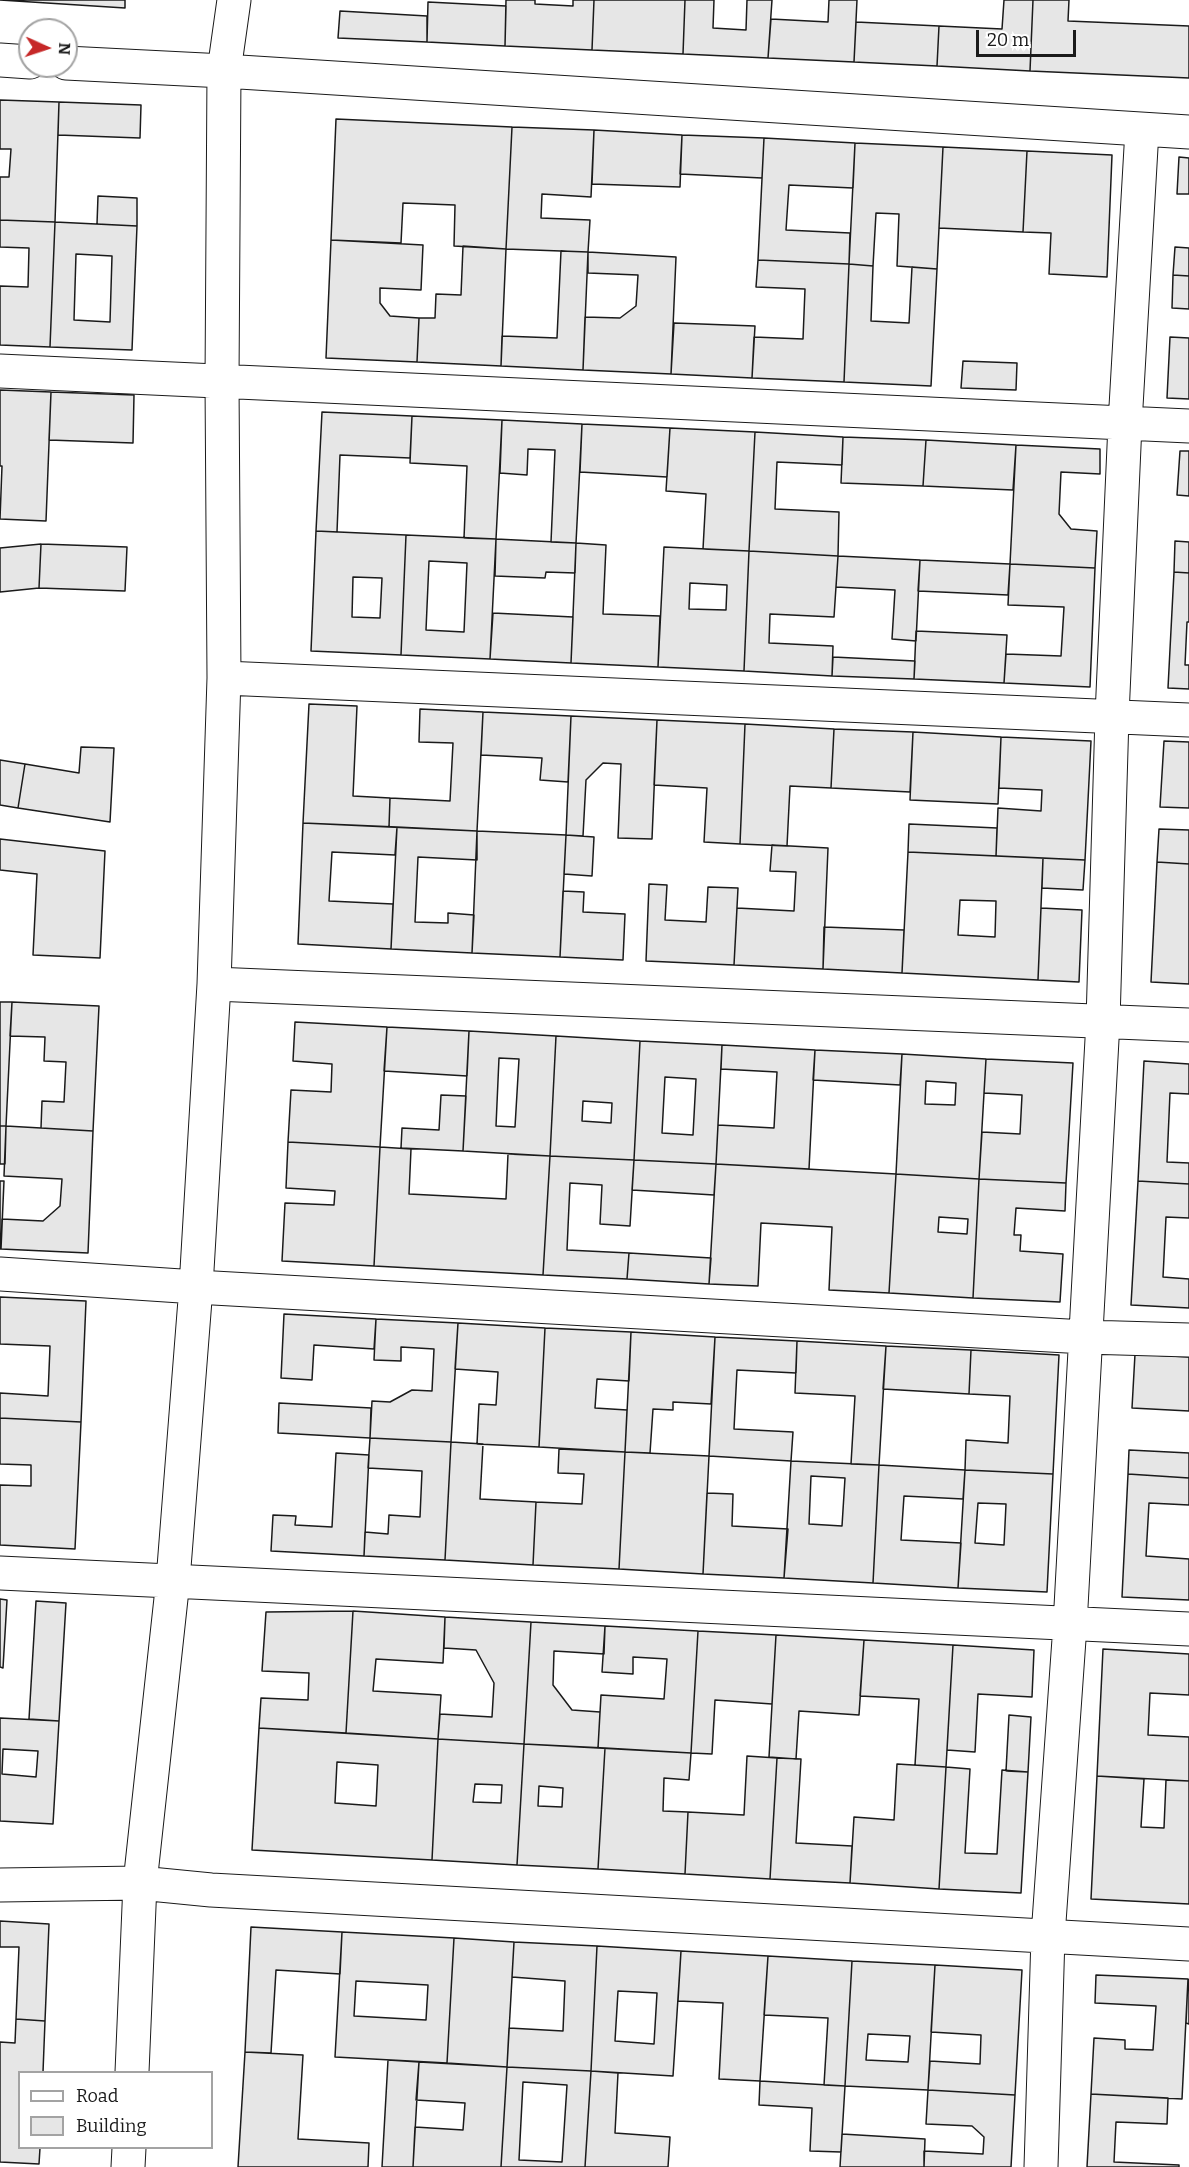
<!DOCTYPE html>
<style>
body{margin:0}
#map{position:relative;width:1189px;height:2167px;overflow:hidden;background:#fff;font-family:Bitter,serif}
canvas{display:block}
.legend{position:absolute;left:18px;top:2071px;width:195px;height:78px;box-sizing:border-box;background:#fff;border:2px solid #a3a3a3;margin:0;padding:8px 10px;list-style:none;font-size:18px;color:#1a1a1a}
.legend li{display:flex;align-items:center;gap:12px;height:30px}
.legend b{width:30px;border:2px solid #a3a3a3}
.north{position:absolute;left:18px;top:18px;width:60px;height:60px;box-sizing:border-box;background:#fff;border:2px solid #a3a3a3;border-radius:50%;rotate:93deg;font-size:16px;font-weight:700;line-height:24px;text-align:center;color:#1a1a1a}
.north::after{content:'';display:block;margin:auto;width:21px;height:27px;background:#c62828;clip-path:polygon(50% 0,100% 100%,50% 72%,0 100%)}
.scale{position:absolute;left:976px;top:30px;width:100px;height:27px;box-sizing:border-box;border:3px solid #1a1a1a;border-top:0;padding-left:8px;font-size:18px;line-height:21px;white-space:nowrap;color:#1a1a1a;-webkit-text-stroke:4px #fff;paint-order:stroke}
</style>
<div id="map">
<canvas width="1189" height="2167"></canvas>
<ul class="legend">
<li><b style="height:8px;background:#fff"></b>Road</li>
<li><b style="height:16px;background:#e6e6e6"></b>Building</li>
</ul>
<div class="north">N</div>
<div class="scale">20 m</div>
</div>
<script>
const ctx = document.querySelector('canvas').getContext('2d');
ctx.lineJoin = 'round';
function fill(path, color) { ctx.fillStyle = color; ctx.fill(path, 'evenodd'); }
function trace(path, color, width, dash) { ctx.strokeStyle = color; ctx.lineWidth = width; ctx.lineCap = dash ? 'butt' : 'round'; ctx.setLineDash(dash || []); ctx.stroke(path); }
const building = new Path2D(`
 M0 0H125V8Z
 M506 0H535V4L573 6V0H594L592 50 505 46Z
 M594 0H685L683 54 592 50Z
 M685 0H714L713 28 746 30 747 0H772L768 58 683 54Z
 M829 0H857L854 62 768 58 771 19 828 22Z
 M1004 0H1033L1030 71 937 66 939 26 1002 29Z
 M1033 0H1069L1068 21 1189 26V78L1030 71Z
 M428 2 506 6 505 46 427 42Z
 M340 11 427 16V42L338 38Z
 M856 22 939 26 937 66 854 62Z
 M0 100 59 102 55 222 0 220V177H9L11 149H0Z
 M59 102 141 105 140 138 58 135Z
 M336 119 512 127 506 249 454 246 455 205 403 203 401 243 331 240Z
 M512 127 594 130 591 197 542 194 541 218 590 220 588 252 506 249Z
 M594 130 682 135 680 187 592 184Z
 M682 135 764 138 762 178 680 174Z
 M764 138 855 143 853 188 789 185 786 230 850 233 849 264 758 260Z
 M855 143 943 147 937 269 897 266 899 214 876 213 873 266 849 264Z
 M943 147 1027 151 1023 232 939 228Z
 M1027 151 1112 155 1107 277 1049 274 1051 233 1023 232Z
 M1179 157 1189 158V194H1177Z
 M98 196 137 198V226L97 224Z
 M0 220 55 222 50 347 0 345V286L28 287 29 248 0 247Z
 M55 222 137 226 132 350 50 347ZM76 254 112 256 110 322 74 320Z
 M331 240 423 245 421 290 380 288V303L390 316 419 318 417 362 326 358Z
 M463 246 506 249 501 366 417 362 419 318H435L436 294 461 295Z
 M1175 247 1189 248V276L1173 275Z
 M561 251 588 252 583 370 501 366 502 336 557 338Z
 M588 252 676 257 671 374 583 370 585 317 620 318 636 306 638 275 588 273Z
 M758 260 849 264 844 382 752 378 754 337 803 339 805 289 756 287Z
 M849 264 873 266 871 321 909 323 912 267 937 269 931 386 844 382Z
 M1173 275 1189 276V309L1172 308Z
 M674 323 755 326 752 378 671 374Z
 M1170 337 1189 338V399L1167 398Z
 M963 361 1017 363 1016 390 961 388Z
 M0 390 51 392 46 521 0 519 2 466H0Z
 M51 392 134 395 133 443 49 440Z
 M322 412 412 416 410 458 340 455 337 532 316 531Z
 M412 416 502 420 496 539 464 538 467 466 410 463Z
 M502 420 582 424 576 543 551 542 555 450 528 449 527 475 500 473Z
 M582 424 670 428 667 477 580 472Z
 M670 428 755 432 749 551 703 549 706 494 666 491Z
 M755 432 843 437 842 465 777 462 775 509 839 512 838 556 749 551Z
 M843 437 926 440 923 486 841 483Z
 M926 440 1016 445 1013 490 923 486Z
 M1016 445 1100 449V474L1061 472 1059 514 1071 529 1097 531 1095 568 1010 564Z
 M1180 451H1189V496L1177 495Z
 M316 531 406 535 401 655 311 651ZM353 577 382 578 380 618 352 617Z
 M406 535 496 539 490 659 401 655ZM429 561 467 563 464 632 426 630Z
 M496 539 576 543 575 573 546 572 545 578 495 576Z
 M1175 541 1189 542V573L1174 572Z
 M576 543 606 545 603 614 660 616 658 667 571 663Z
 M41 544 39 588 0 592V548Z
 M41 544 127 547 125 591 39 588Z
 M664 547 749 551 744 671 658 667ZM690 583 727 585 726 610 689 609Z
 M749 551 838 556 834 617 770 614 769 643 833 646 832 676 744 671Z
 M838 556 920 560 916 641 892 639 895 590 836 587Z
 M920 560 1010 564 1008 595 918 591Z
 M1010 564 1095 568 1090 687 1004 683 1006 654 1061 656 1064 607 1008 605Z
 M1174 572 1189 573V622H1187L1185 665H1189V689L1168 688Z
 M493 613 573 617 571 663 490 659Z
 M916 631 1007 635 1004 683 914 679Z
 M833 657 915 661 914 679 832 676Z
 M309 704 357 706 353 796 390 798 389 827 303 823Z
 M420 709 483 712 477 831 389 827 390 798 450 801 453 743 419 742Z
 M483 712 571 716 568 782 540 780 542 758 481 755Z
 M571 716 657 720 652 839 618 838 621 764 603 763 586 780 583 836 566 835Z
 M657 720 745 724 740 844 704 842 707 788 654 785Z
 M745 724 834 729 831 788 790 786 787 846 740 844Z
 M834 729 913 732 910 792 831 788Z
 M913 732 1001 737 998 804 910 800Z
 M1001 737 1091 741 1085 860 996 856 998 808 1041 811 1042 790 999 788Z
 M1164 741 1189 742V808L1160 807Z
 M81 747 114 748 110 822 18 808 25 764 79 773Z
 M0 760 25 764 18 808 0 805Z
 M303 823 397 827 395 855 332 852 329 901 393 904 391 949 298 944Z
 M909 824 997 828 996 856 908 852Z
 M397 827 477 831V860L418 857 415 922 448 923V913L474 915 472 953 391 949Z
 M1159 829 1189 830V864L1157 862Z
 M477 831 566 835 560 957 472 953Z
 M566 835 594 837 592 876 564 874Z
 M0 839 105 851 100 958 33 955 37 874 0 870Z
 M772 845 828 848 823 969 734 965 737 908 794 911 796 872 770 871Z
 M908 852 1043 858 1038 980 902 973ZM960 900 996 901 995 937 958 935Z
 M1043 858 1085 860 1083 890 1042 888Z
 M1157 862 1189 864V984L1151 982Z
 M649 884 667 885 665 920 706 922 708 887 738 888 734 965 646 961Z
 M563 891 584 892 583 912 625 914 623 960 560 957Z
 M1041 908 1082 910 1079 982 1038 980Z
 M824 927 904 930 902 973 823 969Z
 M0 1002H12L6 1126H0Z
 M12 1002 99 1006 93 1131 41 1128 42 1101 64 1102 66 1062 44 1061 45 1037 10 1036Z
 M295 1022 387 1027 380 1147 288 1142 291 1090 331 1092 332 1064 293 1061Z
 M387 1027 469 1031 467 1076 384 1071Z
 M469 1031 556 1036 550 1156 463 1151ZM499 1058 519 1059 515 1127 496 1126Z
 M556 1036 640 1041 634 1160 550 1156ZM583 1101 612 1103 611 1123 582 1121Z
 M640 1041 722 1045 716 1164 634 1160ZM665 1077 696 1079 693 1135 662 1133Z
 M722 1045 815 1050 809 1169 716 1164 718 1125 774 1128 777 1072 721 1069Z
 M815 1050 902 1054 900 1085 813 1080Z
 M902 1054 986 1059 979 1179 896 1174ZM926 1081 956 1083 955 1105 925 1104Z
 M986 1059 1073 1063 1066 1183 979 1179 982 1132 1020 1134 1022 1095 984 1093Z
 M1144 1061 1189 1064V1094L1170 1093 1167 1162 1189 1163V1184L1138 1181Z
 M441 1095 466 1096 463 1151 401 1148 402 1128 439 1130Z
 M0 1126H6L5 1164H0Z
 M6 1126 93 1131 88 1253 1 1249 2 1219 43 1221 60 1206 62 1179 4 1176Z
 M288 1142 380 1147 374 1266 282 1261 285 1203 334 1205 335 1191 286 1188Z
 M380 1147 411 1149 409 1194 506 1199 508 1154 550 1156 543 1275 374 1266Z
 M550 1156 634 1160 630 1226 600 1224 602 1185 570 1183 567 1250 629 1253 627 1279 543 1275Z
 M634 1160 716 1164 714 1195 632 1190Z
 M716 1164 896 1174 889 1293 829 1290 832 1227 761 1223 758 1286 709 1284Z
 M896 1174 979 1179 973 1298 889 1293ZM939 1217 968 1219 967 1234 938 1232Z
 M979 1179 1066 1183 1065 1211 1016 1208 1014 1235H1021L1020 1251 1063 1254 1060 1302 973 1298Z
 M0 1181H4L1 1249H0Z
 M1138 1181 1189 1184V1218L1166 1217 1163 1277 1189 1279V1308L1131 1305Z
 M629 1253 711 1258 709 1284 627 1279Z
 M0 1297 86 1301 81 1422 0 1418V1393L48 1396 50 1346 0 1344Z
 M284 1314 376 1319 374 1349 314 1345 312 1380 281 1378Z
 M376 1319 458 1323 451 1442 370 1438 372 1401 390 1402 412 1390 432 1391 434 1349 401 1347V1361L374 1360Z
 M458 1323 545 1328 539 1447 477 1444 479 1404 496 1405 498 1372 455 1369Z
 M545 1328 631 1332 629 1381 597 1379 595 1408 627 1410 625 1452 539 1447Z
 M631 1332 715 1337 711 1404 673 1402V1410L653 1409 650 1453 625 1452Z
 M715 1337 797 1341 796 1373 737 1370 734 1429 793 1432 791 1461 709 1456Z
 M797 1341 886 1346 879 1465 851 1464 855 1396 795 1393Z
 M886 1346 971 1350 969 1394 883 1389Z
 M971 1350 1059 1355 1053 1474 965 1470 966 1440 1008 1443 1010 1396 969 1394Z
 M1135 1354 1189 1357V1411L1132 1408Z
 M279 1403 371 1408 370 1438 278 1433Z
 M0 1418 81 1422 75 1549 0 1545V1485L31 1486V1465L0 1464Z
 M370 1438 451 1442 445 1560 364 1556 365 1532 388 1534 389 1515 420 1517 422 1471 368 1468Z
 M451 1442 483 1444 480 1499 536 1502 533 1565 445 1560Z
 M559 1449 625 1452 619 1569 533 1565 536 1502 582 1504 584 1474 558 1473Z
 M1129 1450 1189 1453V1478L1128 1474Z
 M625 1452 709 1456 703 1574 619 1569Z
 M336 1453 369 1455 364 1556 271 1551 273 1515 296 1516 295 1525 332 1527Z
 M791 1461 879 1465 873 1583 784 1578ZM811 1476 845 1478 842 1526 809 1524Z
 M879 1465 965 1470 963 1499 904 1496 901 1540 961 1543 958 1588 873 1583Z
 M965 1470 1053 1474 1047 1592 958 1588ZM978 1503 1006 1504 1004 1545 975 1543Z
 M1128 1474 1189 1478V1505L1149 1503 1146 1556 1189 1559V1600L1122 1597Z
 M707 1493 733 1494 732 1526 788 1529 784 1578 703 1574Z
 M0 1599 7 1600 3 1668 0 1667Z
 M36 1601 66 1603 59 1721 29 1719Z
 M353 1611 445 1617 443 1663 376 1659 373 1691 441 1695 438 1739 346 1733Z
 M353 1611 346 1733 259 1728 261 1698 308 1700 309 1673 262 1671 266 1612Z
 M445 1617 531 1622 524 1744 438 1739 440 1714 492 1717 494 1683 476 1650 444 1648Z
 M531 1622 605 1626 604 1654 554 1651 553 1685 572 1710 600 1712 598 1748 524 1744Z
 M605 1626 698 1631 691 1753 598 1748 601 1695 664 1699 667 1659 633 1657V1674L602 1672Z
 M698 1631 776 1635 772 1704 715 1700 712 1754 691 1753Z
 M776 1635 864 1640 859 1715 799 1711 796 1759 769 1757Z
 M864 1640 953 1645 946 1767 915 1765 919 1699 860 1696Z
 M953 1645 1034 1650 1032 1697 978 1694 975 1752 947 1750Z
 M1103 1649 1189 1654V1695L1150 1693 1148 1735 1189 1737V1781L1097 1776Z
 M1009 1715 1031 1717 1028 1772 1006 1771Z
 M0 1718 59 1721 53 1824 0 1821ZM3 1749 38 1751 36 1777 2 1774Z
 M259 1728 438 1739 432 1860 252 1850ZM337 1762 378 1765 376 1806 335 1803Z
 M438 1739 524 1744 517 1865 432 1860ZM475 1784 502 1785 501 1803 473 1802Z
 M524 1744 605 1748 598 1869 517 1865ZM539 1786 563 1788 562 1807 538 1806Z
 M605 1748 691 1753 689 1780 664 1778 663 1811 688 1812 685 1874 598 1869Z
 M747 1756 777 1758 770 1879 685 1874 688 1812 744 1815Z
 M777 1758 801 1759 796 1843 852 1846 850 1883 770 1879Z
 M897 1764 946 1767 939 1889 850 1883 854 1817 894 1820Z
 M946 1767 970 1769 965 1853 997 1854 1002 1770 1028 1772 1021 1893 939 1889Z
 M1097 1776 1144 1779 1141 1827 1164 1828 1166 1780 1189 1781V1904L1091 1899Z
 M0 1921 49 1924 45 2021 16 2019 19 1947H0Z
 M251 1927 342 1932 340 1974 276 1970 271 2053 245 2052Z
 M342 1932 454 1938 447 2063 335 2057ZM356 1981 428 1985 426 2020 354 2016Z
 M454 1938 514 1942 507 2067 447 2063Z
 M514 1942 597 1946 591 2071 507 2067 509 2028 563 2031 565 1981 512 1977Z
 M597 1946 681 1951 673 2076 591 2071ZM618 1991 657 1993 654 2044 615 2041Z
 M681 1951 768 1956 760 2081 719 2079 723 2003 678 2001Z
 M768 1956 852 1961 845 2086 824 2085 828 2018 764 2015Z
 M852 1961 935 1965 928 2090 845 2086ZM868 2034 910 2036 908 2062 866 2060Z
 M935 1965 1022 1970 1015 2095 928 2090 930 2061 980 2064 981 2035 931 2032Z
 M1096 1975 1188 1979 1182 2099 1091 2094 1094 2038 1125 2040V2049L1153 2050 1156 2006 1095 2003Z
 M1188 1979 1189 1980V2024L1186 2023Z
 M16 2019 45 2021 43 2072H20V2148H40L39 2164 0 2162V2042L15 2043Z
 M245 2052 303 2055 298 2139 369 2143 368 2167H238Z
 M388 2060 419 2062 413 2167H382Z
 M419 2062 507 2067 501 2167H413L415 2127 463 2130 465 2103 416 2100Z
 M507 2067 591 2071 585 2167H501ZM523 2082 567 2085 562 2162 519 2160Z
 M591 2071 618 2073 615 2133 670 2137 668 2167H585Z
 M760 2081 845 2086 841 2152 810 2151 812 2108 759 2105Z
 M928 2090 1015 2095 1011 2167H924V2151L983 2154 984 2137 972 2126 926 2124Z
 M1091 2094 1168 2098 1167 2124 1116 2122 1114 2162 1179 2165V2167H1087Z
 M842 2134 925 2139 924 2167H840Z`);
fill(building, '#e6e6e6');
trace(building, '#1a1a1a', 1.5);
const minor = new Path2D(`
 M0 60 30 62
 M66 63 224 71 1189 132
 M0 371 1189 426
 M224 678 1189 720
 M214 984 1189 1025
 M0 1274 196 1287 1085 1337 1189 1340
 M0 1573 1189 1629
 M0 1885 140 1883 211 1890 1189 1944
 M132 2072 140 1883 173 1580 196 1287 214 984 224 678 222 381 224 71 234 0
 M128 2167 129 2148
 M1041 2167 1048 1936 1070 1625 1103 1021 1112 716 1125 424 1142 130`);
trace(minor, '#1a1a1a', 35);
trace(minor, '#fff', 33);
</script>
